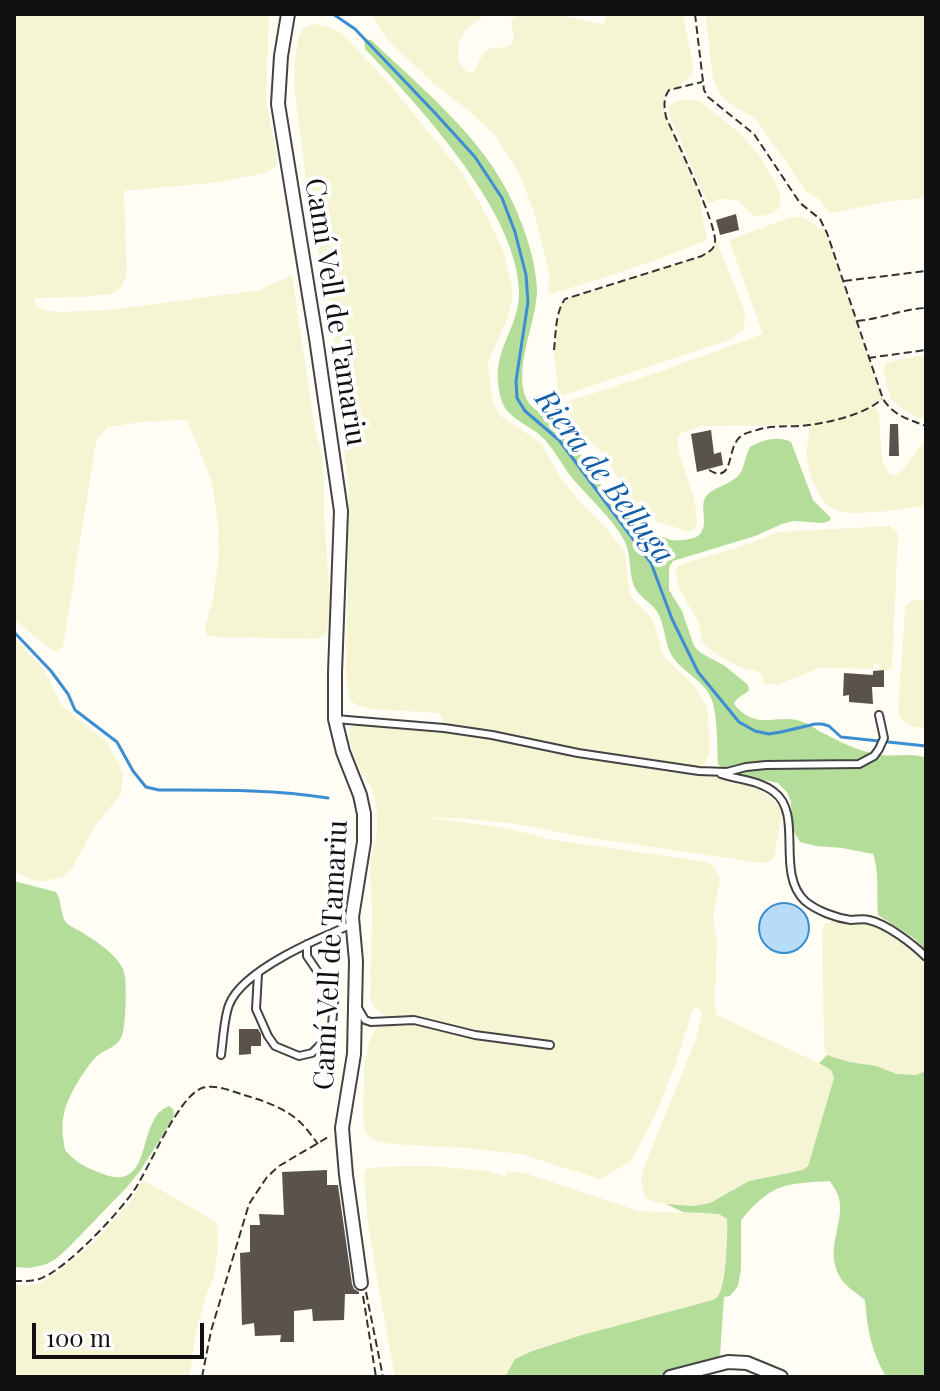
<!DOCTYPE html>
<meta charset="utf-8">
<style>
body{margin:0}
#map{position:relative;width:940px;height:1391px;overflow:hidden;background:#fffdf4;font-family:"Playfair Display",serif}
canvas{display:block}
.frame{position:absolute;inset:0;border:16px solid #111;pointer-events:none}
.scale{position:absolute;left:32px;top:1323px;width:172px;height:36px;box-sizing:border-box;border:4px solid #111;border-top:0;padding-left:10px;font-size:24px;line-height:28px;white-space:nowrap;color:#111;-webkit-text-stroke:6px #fff;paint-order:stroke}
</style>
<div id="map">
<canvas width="940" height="1391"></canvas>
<div class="frame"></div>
<div class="scale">100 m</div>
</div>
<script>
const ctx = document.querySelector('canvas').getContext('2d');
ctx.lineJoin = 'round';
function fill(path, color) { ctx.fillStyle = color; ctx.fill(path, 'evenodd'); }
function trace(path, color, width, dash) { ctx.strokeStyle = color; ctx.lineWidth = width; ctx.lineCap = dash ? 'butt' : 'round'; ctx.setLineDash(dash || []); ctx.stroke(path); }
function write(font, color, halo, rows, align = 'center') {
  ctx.font = font + ' "Playfair Display",serif'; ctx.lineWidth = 8; ctx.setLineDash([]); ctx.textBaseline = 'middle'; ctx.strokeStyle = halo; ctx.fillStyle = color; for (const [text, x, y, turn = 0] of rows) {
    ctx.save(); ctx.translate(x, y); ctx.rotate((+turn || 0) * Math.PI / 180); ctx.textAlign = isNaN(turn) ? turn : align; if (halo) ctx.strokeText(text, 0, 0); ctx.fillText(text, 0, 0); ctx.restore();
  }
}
fill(new Path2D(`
 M14 14H269L266 102 278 161 275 167 264 173 221 182 124 191 127 275 122 286 112 294 82 297 35 298V305L44 310 59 312 109 310 260 290 292 275 315 429 322 456 324 482V514L331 614 326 634 317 639 217 637 207 635 205 628 213 599 219 554 218 524 212 482 187 420 141 422 108 427 96 442 63 647 56 652 46 646 14 619Z
 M373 14H485L465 31 459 44 458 56 461 66 468 73 473 72 485 51 492 48 507 47 512 44 514 39 511 20 520 14H556L602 24 606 21V16L601 14H683L693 65 692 74 678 88 669 90 664 100V107L666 117 698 191 707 240 648 263 558 292 552 294 548 291 549 272 534 212 519 173 495 136 475 116 433 83 387 39 379 28Z
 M705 14H926V198L884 202 833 213 829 212 820 200 806 191 755 118 736 108 727 101 719 92 713 79Z
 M313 24 331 28 342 33 392 87 463 174 486 214 504 253 512 287V301L507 319 488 363 492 399 499 415 541 443 562 480 580 502 606 528 625 553 630 596 653 620 662 652 666 659 695 686 707 707 710 744 709 756 700 771 757 787 777 803 782 812 774 858 769 862 761 863 578 836 516 824 470 819 424 817 506 828 553 840 701 861 711 864 715 867 720 879 713 919 717 939 715 1005 717 1015 827 1067 832 1070 834 1078 808 1165 803 1170 749 1181 710 1203 693 1206 657 1203 645 1198 641 1181 644 1167 695 1042 702 1014 699 1009 694 1008 691 1014 676 1063 654 1118 630 1162 600 1179 521 1154 464 1148 392 1144 373 1140 366 1133 363 1121 364 1067 369 1043 376 1028 389 1019 373 1006 370 998 372 917 370 860 377 833V812L372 789 357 765 349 740 350 727 359 720 444 727 442 718 439 713 371 709 357 705 351 701 348 691 346 673 349 488 338 406 332 312 312 224 294 86 295 59 299 36 303 29Z
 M679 100H697L703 103 744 137 759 156 775 182 780 194 781 204 778 209 773 213 760 216H754L737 200 720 199 708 204 670 116 668 106Z
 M792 217H803L827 233 883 399 875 406 879 414 882 460 886 469 890 474 896 475 902 471 926 438V506L879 512 852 513 837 511 825 504 812 480 806 456 810 425 702 426 681 433 677 438 679 453 695 502 697 523 694 530 688 531 658 522 639 508 625 490 602 452 548 408 662 371 763 334 729 240Z
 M715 237 745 312 744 330 729 340 558 397 554 350 559 311 561 303 565 299 702 256 712 249 715 244Z
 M926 355V417L919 418 899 407 891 399 883 369 887 363 901 359Z
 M889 526 894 529 898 535 892 667 890 670H880L879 664 874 663 873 669 819 668 777 685 764 683 762 674 756 671 742 668 730 662 709 649 701 640 699 623 679 589 675 571 679 565 752 543 777 532Z
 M914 600 926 601V729L908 725 900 717 898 706 905 611 907 604Z
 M14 637 44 670 62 706 105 740 118 762 123 775 121 794 94 827 73 867 65 876 45 881 33 880 14 871Z
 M864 919 881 925 926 957V1071L917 1075 897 1074 876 1066 849 1062 827 1055 824 1043 822 929 825 924 835 920Z
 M403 1166H429L487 1171 505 1176 507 1171 528 1174 639 1211 719 1214 727 1219 729 1239 721 1288 718 1297 713 1300 582 1335 532 1350 515 1359 505 1377H395L377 1279 368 1224 364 1175 367 1168Z
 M143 1180 208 1217 216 1223 218 1231V1249L214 1276 206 1296 196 1332 189 1377H14V1284L28 1286 40 1283 55 1274 93 1243 131 1201Z`), '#f6f5d3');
fill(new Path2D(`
 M364 39 371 40C421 88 484 138 513 203 525 229 536 261 537 290 537 322 513 367 526 398 530 409 544 414 553 421 562 428 571 437 577 448 585 460 591 472 600 483 615 500 649 534 671 540 676 541 684 540 689 539 694 538 696 538 700 534 710 523 697 505 708 494 718 485 735 484 742 470 745 462 746 454 750 447 761 440 778 435 791 442L813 500 831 518 829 521 823 523 793 521 782 524 755 536 673 561 669 567V590L682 611 694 646 701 653 725 666 748 685 749 690C744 696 737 696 734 704 757 733 778 712 803 722 809 724 814 728 819 731 839 741 860 753 883 755 898 757 911 752 926 758V951L915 939 878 915C876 894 880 875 873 854L842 848 816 846 800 842 792 828 791 802 787 792 778 783 727 772 718 764C717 745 718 715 711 698 703 679 680 671 671 654 664 641 665 626 658 613 652 603 639 597 634 586 628 571 632 555 624 540 611 517 590 499 573 479 563 467 556 452 545 440 534 427 512 421 504 406 500 399 499 390 498 382 495 347 518 328 519 295 521 215 417 104 365 49Z
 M14 881 56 892C62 901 60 912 65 921 68 926 75 928 80 931 94 940 119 955 124 972 127 981 126 1030 121 1038 117 1047 104 1050 97 1056 85 1068 67 1097 64 1114 61 1125 63 1139 65 1150 76 1163 87 1168 103 1174 146 1190 140 1141 155 1118 158 1112 163 1109 169 1106 175 1109 174 1113 173 1119L140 1171 127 1187 69 1247 57 1258 47 1264 30 1268 14 1267Z
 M827 1055 849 1062 876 1066 897 1074 916 1075 926 1071V1377C922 1377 918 1375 914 1375 904 1375 895 1378 885 1375 871 1351 867 1328 865 1300 858 1294 846 1287 841 1279 823 1250 845 1225 839 1198 838 1193 833 1186 830 1181 782 1184 773 1183 741 1220V1269L738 1286 730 1296 724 1297 720 1355 717 1358 654 1377H505L515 1359 532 1351 582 1335 713 1300C714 1299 717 1298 718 1296 726 1285 728 1234 727 1219L719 1214 683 1212 666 1204 693 1206 710 1203 749 1181 803 1170 808 1166 834 1078 831 1070 819 1063Z`), '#b4dd9a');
const water = new Path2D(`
 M759 928a25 25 0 1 1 50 0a25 25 0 1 1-50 0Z`);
fill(water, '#b7dcf8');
trace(water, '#3c8dd1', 2);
trace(new Path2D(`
 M333 14 355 29 435 113 475 157 502 198 515 232 526 275 528 302 516 381 517 398 525 411 559 440 651 563 672 619 698 672 739 722 755 731 769 734 781 732 815 724H822L829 726 841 737 926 746
 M14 632 51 671 68 694 75 710 117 742 133 771 146 787 159 790C216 790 272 789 328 798`), '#3c8dd1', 3);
fill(new Path2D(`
 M736 214 739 230 720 235 716 220Z
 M890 424H898L899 456H889Z
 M711 430 714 454 721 452 723 465 697 472 691 434Z
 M884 670V687H872L873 704 849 702V695L843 696 844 673 873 675V671Z
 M239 1029H258L261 1034V1046H251V1054L239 1055Z
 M327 1170V1185H338L352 1284 354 1289 359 1292V1294H345L344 1320 313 1321 312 1309 294 1311V1342H280L281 1335 255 1336 254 1323 242 1325 240 1253 250 1252V1225H260L259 1214 284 1215 282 1172Z`), '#5a524c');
const lane = new Path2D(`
 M335 719 444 728 492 735 578 753 699 771 727 772 746 767 766 765 859 764 874 756 879 749 884 738 879 715
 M721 774C739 780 759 780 774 792 804 814 775 873 805 901 817 911 836 918 851 920 857 920 863 918 869 920 887 924 913 944 926 957
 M258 974 256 1009 268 1036 275 1046 299 1056 312 1053 324 1041 332 1025 334 1001 324 981 307 956V944
 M358 1008 365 1020 371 1022 414 1020 475 1035 550 1045
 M221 1055C223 1041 224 1018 229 1005 242 970 319 938 353 924`);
const street = new Path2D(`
 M288 14 281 56 278 104 316 338 341 511 335 672V719L343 752 360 795 364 814V842L352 917 356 961 354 1054 342 1128 346 1175 361 1283
 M670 1377 728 1362 747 1363 781 1377`);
trace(lane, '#444', 10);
trace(street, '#444', 16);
trace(new Path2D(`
 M695 14 704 90 708 97 754 134 800 203 820 219 827 233 883 399C894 416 908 419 926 426
 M844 281 926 271
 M857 321C881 319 902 309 926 308
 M554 350C556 334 555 313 565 299L702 256C708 252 714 250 715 243 718 226 675 138 666 117 664 106 663 99 669 90L702 82
 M868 358 926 350
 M709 470C732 484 728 454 736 442 740 434 749 432 757 430 772 425 785 427 800 426 824 424 865 415 882 399
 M14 1281C24 1281 35 1282 44 1277 70 1265 119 1213 135 1189 150 1166 178 1097 202 1088 215 1084 232 1091 244 1095 261 1100 279 1106 294 1117 303 1123 311 1135 318 1144
 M366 1292 383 1377
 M363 1296 376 1377
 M202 1377 211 1331 249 1204 267 1177 279 1166 330 1136`), '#333', 2, [8, 4]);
trace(lane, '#fff', 6);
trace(street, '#fff', 12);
write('28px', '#111', '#fff', [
 ["Camí Vell de Tamariu",335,312,81],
 ["Camí Vell de Tamariu",331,955,-87]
]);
write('italic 30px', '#145fa8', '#fff', [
 ["Riera de Belluga",604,477,53]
]);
</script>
